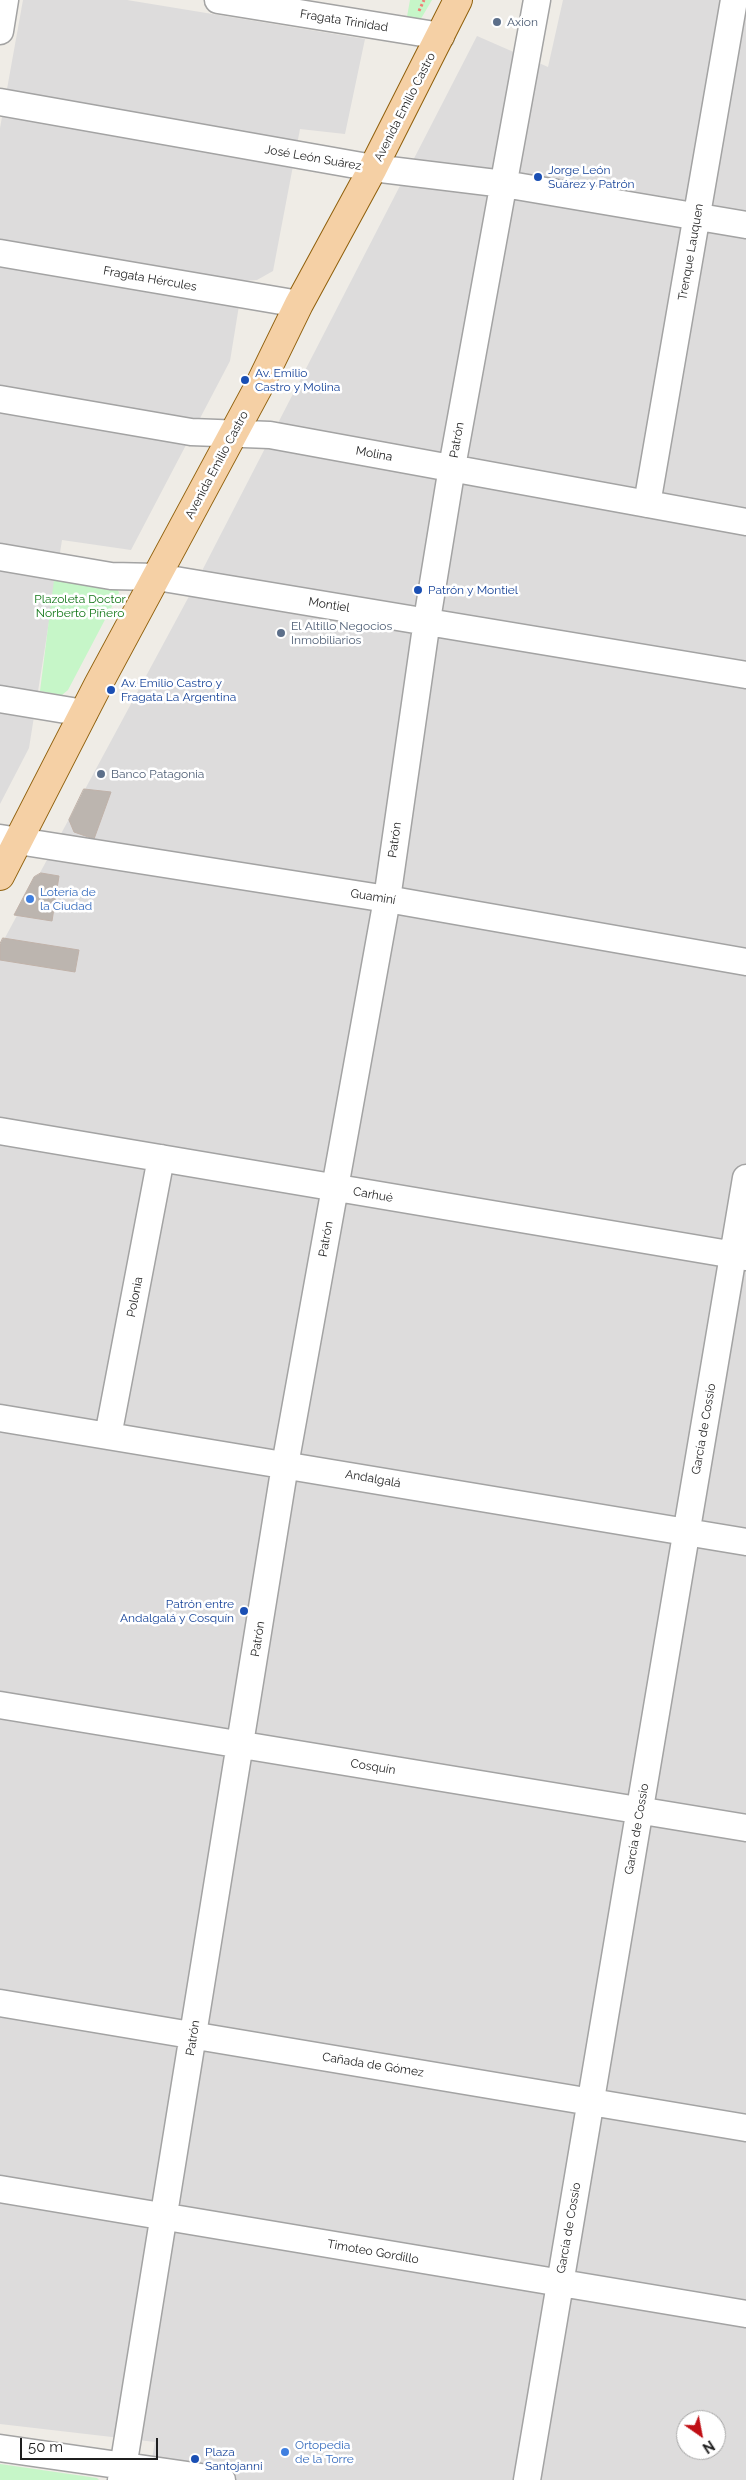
<!DOCTYPE html>
<meta charset="utf-8">
<style>
body{margin:0}
#map{position:relative;width:746px;height:2480px;overflow:hidden;background:#efece6;font-family:Raleway,sans-serif}
canvas{display:block}
.north{position:absolute;left:676px;top:2410px;width:50px;height:50px;box-sizing:border-box;background:#fff;border:1px solid #a5a5a5;border-radius:50%;rotate:147deg;font-size:14px;font-weight:700;line-height:20px;text-align:center;color:#1f1f1f}
.north::after{content:'';display:block;margin:auto;width:18px;height:22px;background:#c00e14;clip-path:polygon(50% 0,100% 100%,50% 72%,0 100%)}
.scale{position:absolute;left:20px;top:2438px;width:138px;height:22px;box-sizing:border-box;border:2px solid #1f1f1f;border-top:0;padding-left:6px;font-size:15px;line-height:18px;white-space:nowrap;color:#1f1f1f;-webkit-text-stroke:4px #fff;paint-order:stroke}
</style>
<div id="map">
<canvas width="746" height="2480"></canvas>
<div class="north">N</div>
<div class="scale">50 m</div>
</div>
<script>
const ctx = document.querySelector('canvas').getContext('2d');
ctx.lineJoin = 'round';
function fill(path, color) { ctx.fillStyle = color; ctx.fill(path, 'evenodd'); }
function trace(path, color, width, dash) { ctx.strokeStyle = color; ctx.lineWidth = width; ctx.lineCap = dash ? 'butt' : 'round'; ctx.setLineDash(dash || []); ctx.stroke(path); }
function write(font, color, halo, rows, align = 'center') {
  ctx.font = font + ' Raleway,sans-serif'; ctx.lineWidth = 5; ctx.setLineDash([]); ctx.textBaseline = 'middle'; ctx.strokeStyle = halo; ctx.fillStyle = color; for (const [text, x, y, turn = 0] of rows) {
    ctx.save(); ctx.translate(x, y); ctx.rotate((+turn || 0) * Math.PI / 180); ctx.textAlign = isNaN(turn) ? turn : align; if (halo) ctx.strokeText(text, 0, 0); ctx.fillText(text, 0, 0); ctx.restore();
  }
}
fill(new Path2D(`
 M23 0H127L365 39 345 134 300 129 273 271 257 280 243 281 230 361 131 550 62 540 29 748 0 804V128Z
 M563 0H746V2480H148L155 2442 0 2424V947L187 600 477 36 548 67ZM686 2420H716V2450H686Z`), '#dddcdc');
fill(new Path2D(`
 M410 0H432L419 22H406Z
 M55 572 116 584 119 593 68 690 62 695 40 691Z
 M0 2464 97 2478 99 2480H0Z`), '#c6f6c8');
const building = new Path2D(`
 M84 789 111 792 94 839 74 832 69 820Z
 M41 873 59 876 52 921 14 915 34 877Z
 M3 938 79 950 75 972 0 960V944Z`);
fill(building, '#bcb5af');
trace(building, '#c0b2a9', 1);
const minor = new Path2D(`
 M218 0 441 36
 M0 31 5 0
 M0 102 373 168 504 184 746 225
 M0 253 299 304
 M0 399 191 432 270 435 746 522
 M647 504 734 0
 M0 557 111 576 157 577 746 675
 M0 699 84 713
 M0 838 387 899 746 962
 M0 1131 746 1257
 M0 1418 746 1542
 M108 1436 161 1158
 M0 1705 746 1828
 M0 2003 746 2128
 M0 2189 746 2314
 M0 2448 222 2480
 M121 2480 285 1465 387 899 427 620 452 467 537 0
 M527 2480 746 1178`);
const major = new Path2D(`
 M0 876 98 685 259 386 299 304 373 168 458 0`);
trace(minor, '#a3a3a3', 29);
trace(major, '#8f5f0b', 30);
trace(new Path2D(`
 M419 11 424 0`), '#f07e76', 3, [2.5, 2.5]);
trace(minor, '#fff', 26);
trace(major, '#f5d0a5', 28);
for (const [x, y, r, color] of [
 [497,22,5,"#5c6f8a"],
 [538,177,5,"#1a4fb4"],
 [245,380,5,"#1a4fb4"],
 [418,590,5,"#1a4fb4"],
 [281,633,5,"#5c6f8a"],
 [111,690,5,"#1a4fb4"],
 [101,774,5,"#5c6f8a"],
 [30,899,5,"#3f7fe0"],
 [244,1611,5,"#1a4fb4"],
 [285,2452,5,"#3f7fe0"],
 [195,2459,5,"#1a4fb4"]
]) { const dot = new Path2D(); dot.arc(x, y, r, 0, 2 * Math.PI); ctx.fillStyle = color; ctx.fill(dot); trace(dot, '#fff', 2); }
write('12px', '#1f1f1f', '#fff', [
 ["Fragata Trinidad",344,21,9],
 ["Avenida Emilio Castro",405,107,-63],
 ["José León Suárez",313,158,10],
 ["Trenque Lauquen",691,252,-80],
 ["Fragata Hércules",150,279,10],
 ["Patrón",457,440,-80],
 ["Molina",374,454,10],
 ["Avenida Emilio Castro",217,465,-62],
 ["Montiel",329,605,9],
 ["Patrón",395,840,-82],
 ["Guaminí",373,897,9],
 ["Carhué",373,1195,10],
 ["Patrón",326,1239,-80],
 ["Polonia",135,1297,-79],
 ["García de Cossio",704,1429,-80],
 ["Andalgalá",373,1479,10],
 ["Patrón",258,1639,-81],
 ["Cosquín",373,1767,9],
 ["García de Cossio",637,1829,-80],
 ["Patrón",193,2038,-81],
 ["Cañada de Gómez",373,2065,9],
 ["García de Cossio",569,2228,-80],
 ["Timoteo Gordillo",373,2252,10]
]);
write('12px', '#4e5e75', '#fff', [
 ["Axion",507,22],
 ["El Altillo Negocios",291,626],
 ["Inmobiliarios",291,640],
 ["Banco Patagonia",111,774]
], 'left');
write('12px', '#164399', '#fff', [
 ["Jorge León",548,170],
 ["Suárez y Patrón",548,184],
 ["Av. Emilio",255,373],
 ["Castro y Molina",255,387],
 ["Patrón y Montiel",428,590],
 ["Av. Emilio Castro y",121,683],
 ["Fragata La Argentina",121,697],
 ["Patrón entre",234,1604,"right"],
 ["Andalgalá y Cosquín",234,1618,"right"],
 ["Plaza",205,2452],
 ["Santojanni",205,2466]
], 'left');
write('12px', '#137718', '#fff', [
 ["Plazoleta Doctor",80,599],
 ["Norberto Piñero",80,613]
]);
write('12px', '#366cbe', '#fff', [
 ["Lotería de",40,892],
 ["la Ciudad",40,906],
 ["Ortopedia",295,2445],
 ["de la Torre",295,2459]
], 'left');
</script>
